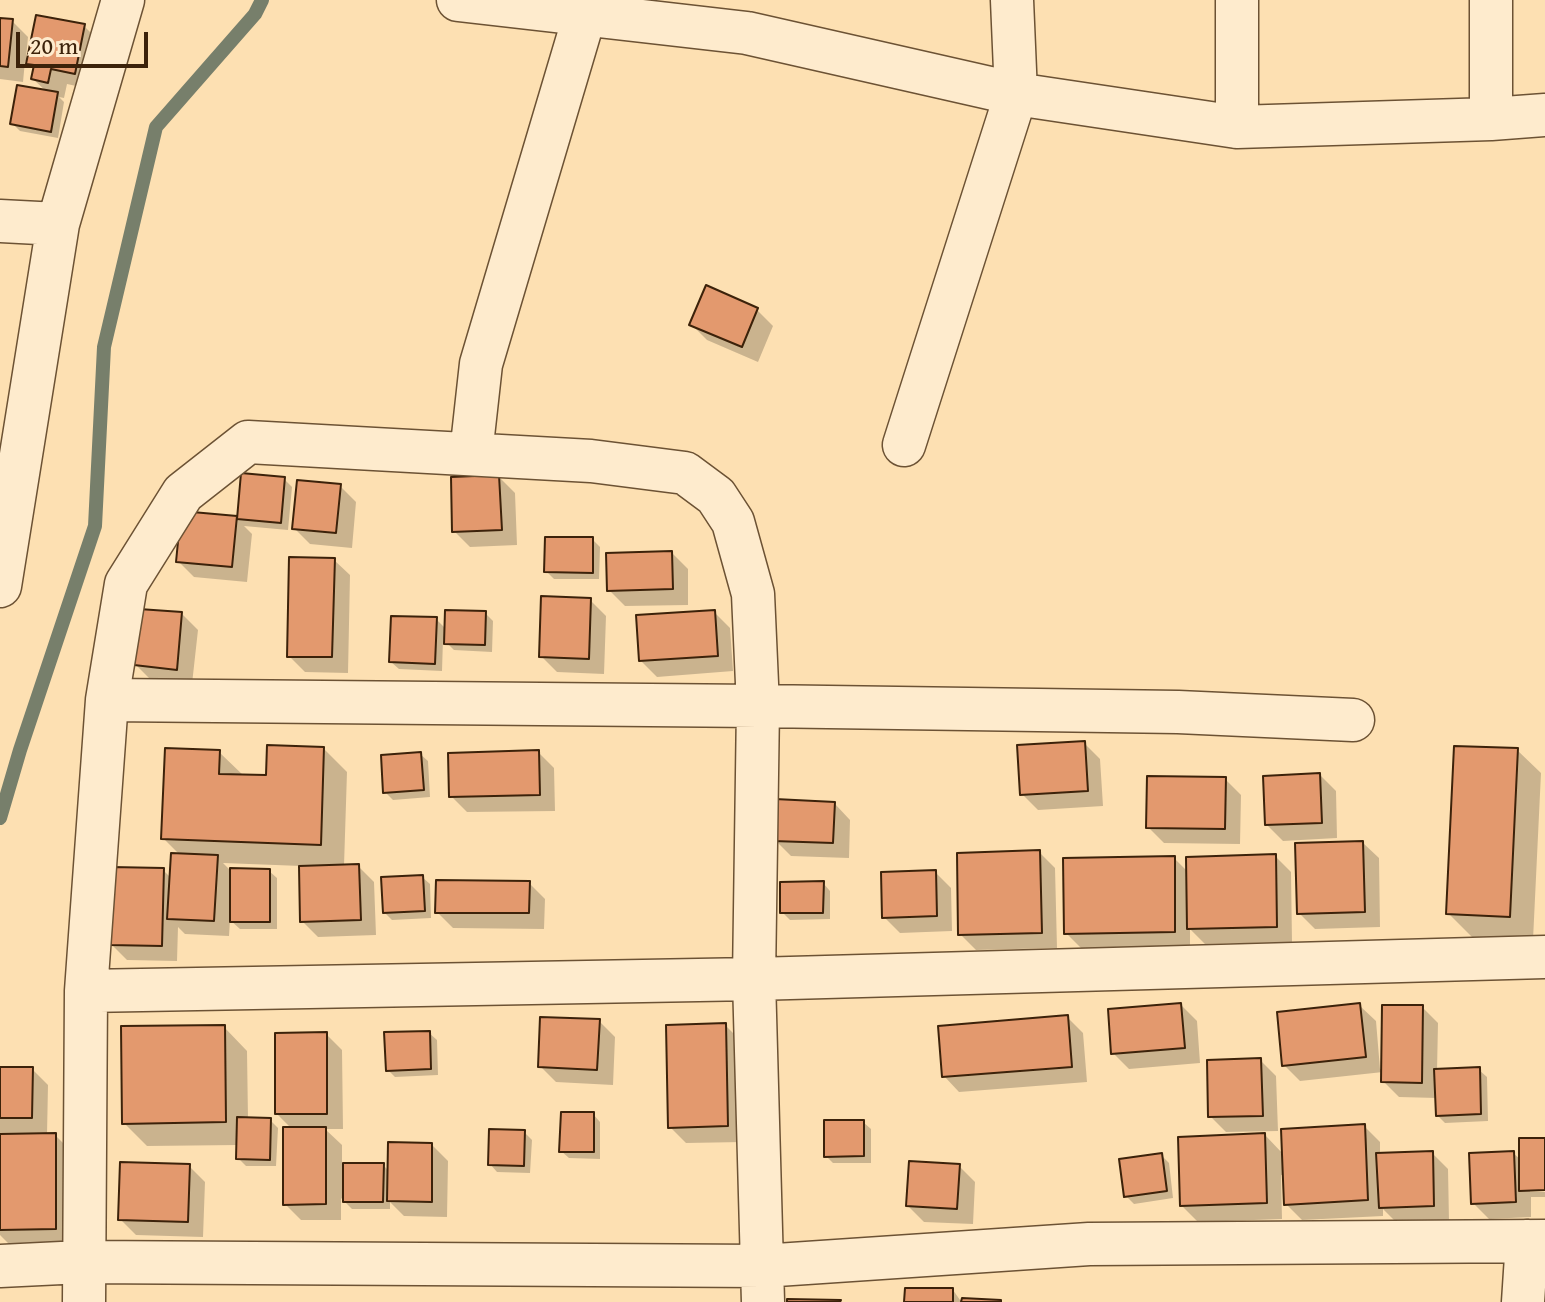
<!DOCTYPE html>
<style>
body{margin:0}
#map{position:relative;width:1545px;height:1302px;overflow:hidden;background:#fde0b2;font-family:"Gentium Book Plus",serif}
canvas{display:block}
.scale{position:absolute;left:16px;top:32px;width:132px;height:36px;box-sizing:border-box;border:4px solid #3c220a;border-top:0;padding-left:10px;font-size:24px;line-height:28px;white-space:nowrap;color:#3c220a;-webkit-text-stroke:6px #feebcd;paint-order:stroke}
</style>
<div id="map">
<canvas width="1545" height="1302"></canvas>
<div class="scale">20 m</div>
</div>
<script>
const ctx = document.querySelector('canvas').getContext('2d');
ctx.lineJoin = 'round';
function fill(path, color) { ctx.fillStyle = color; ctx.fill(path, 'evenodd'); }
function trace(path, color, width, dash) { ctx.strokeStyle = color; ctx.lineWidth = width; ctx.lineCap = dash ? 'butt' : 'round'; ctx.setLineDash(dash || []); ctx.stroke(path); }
fill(new Path2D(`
 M0 20 12 21 28 37 26 58 84 26 100 42 90 89 67 84 64 98 59 97 64 102 58 138 20 131 13 124 47 92 33 79 35 70 25 61 23 82 0 79Z
 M707 288 757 310 773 326 758 362 707 340 691 324Z
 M243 475 284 479 292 487 288 530 244 526 252 534 247 582 194 577 178 561 236 518 239 521Z
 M499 477 515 493 517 545 470 547 454 531Z
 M340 486 356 502 352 548 310 544 294 528Z
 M592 539 600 547 599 579H554L546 571Z
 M672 553 688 569V605L625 606 609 590Z
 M334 560 350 575 348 673 305 672 289 656Z
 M590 600 606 616 604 674 557 672 541 656Z
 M714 612 730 628 733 671 657 677 641 661Z
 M485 613 493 621 492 652 454 650 443 639 442 671 399 669 391 662 436 619 447 630Z
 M182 614 198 630 192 684 152 681 136 665Z
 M1084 743 1100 759 1103 806 1038 810 1022 794Z
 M324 749 347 772 344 866H358L374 882 376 935 318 937 302 921 301 866 223 863 230 870 269 871 277 878V929H240L230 920 229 936 185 934 178 927 177 961 127 960 111 944 163 870 171 878 180 855 163 838 219 752 244 776 268 777Z
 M1517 750 1541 773 1533 940 1472 937 1448 913Z
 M538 752 554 768 555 811 467 812 451 796Z
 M420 754 428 761 430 797 393 800 385 792Z
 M1320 775 1336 791 1337 838 1283 841 1267 825Z
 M1225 779 1241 795 1240 844 1164 843 1148 827Z
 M835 804 850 820 849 858 791 856 775 840Z
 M1363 843 1379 858 1380 927 1315 929 1299 913Z
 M1039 852 1055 868 1057 948 976 950 960 934Z
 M1275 856 1291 872 1292 942 1205 944 1190 929V947L1082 949 1066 933 1174 858 1188 872Z
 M935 872 951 888 952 931 900 933 884 917Z
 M422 877 430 884 431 918 392 920 385 913Z
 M529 883 545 899 544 929 453 928 437 912Z
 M823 883 830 891V919L790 920 782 912Z
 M1181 1005 1197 1021 1200 1063 1129 1069 1113 1053Z
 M1360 1006 1376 1021 1380 1069H1383L1422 1007 1438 1023 1437 1071 1479 1070 1487 1077 1488 1121 1445 1123 1437 1115V1098L1399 1097 1383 1081V1072L1300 1081 1284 1065Z
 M1067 1017 1083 1033 1087 1082 959 1092 944 1076Z
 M599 1021 615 1037 613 1085 556 1082 540 1066Z
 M725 1025 741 1041 743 1142 686 1143 670 1127Z
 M224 1027 247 1051 248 1119 270 1120 278 1128 276 1166H246L238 1158V1145L147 1146 124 1123Z
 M429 1033 437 1040 438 1075 395 1077 388 1070Z
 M326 1034 342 1050 343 1129H325L342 1145V1165H383L389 1171 432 1145 448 1161 447 1217 404 1216 390 1202V1209H352L341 1198V1220H301L285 1204 292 1129 277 1114Z
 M1260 1060 1276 1076 1278 1131 1226 1132 1210 1116Z
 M0 1069H32L48 1085 47 1135H55L71 1151V1244L10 1245 0 1235Z
 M593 1114 600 1122V1159L569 1158 561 1151Z
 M863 1122 871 1129V1163H833L826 1156Z
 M1364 1126 1380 1142V1155L1432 1153 1448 1169 1449 1221 1397 1223 1383 1209V1216L1302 1220 1286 1204 1285 1175H1281L1282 1219 1198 1222 1182 1206 1265 1135 1284 1155Z
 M524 1132 532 1140 530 1173 497 1172 490 1164Z
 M1545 1140V1188H1530V1192H1545V1197H1531V1217L1489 1219 1473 1203 1513 1153 1521 1160Z
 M1161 1155 1169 1163 1173 1198 1134 1204 1126 1196Z
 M189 1166 205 1182 203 1237 136 1235 120 1219Z
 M959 1166 975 1182 973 1224 924 1222 908 1206Z
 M953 1290 960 1300 1000 1302H906Z`), '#0003');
trace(new Path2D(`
 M0 818 20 750 95 526 104 347 156 127 255 14 262 0`), '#777f6b', 14);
const building = new Path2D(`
 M36 15 85 24 75 74 51 69 48 83 31 79 34 65 26 64Z
 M0 18 13 19 8 67 0 66Z
 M17 85 58 92 51 132 10 124Z
 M706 285 758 308 742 347 689 325Z
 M241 473 285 477 281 523 237 519Z
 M499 475 502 530 452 532 451 477Z
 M297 480 341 484 336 533 292 529Z
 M181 511 237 516 232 567 176 562Z
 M545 537H593V573L544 572Z
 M672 551 673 589 607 591 606 553Z
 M289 557 335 558 332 657H287Z
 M541 596 591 598 589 659 539 657Z
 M139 609 182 612 177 670 134 665Z
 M445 610 486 611 485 645 444 644Z
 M715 610 718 656 639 661 636 615Z
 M391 616 437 617 435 664 389 662Z
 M1085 741 1088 791 1020 795 1017 745Z
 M267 745 324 747 321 845 161 839 165 748 220 750 219 774 266 775Z
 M1454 746 1518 748 1510 917 1446 914Z
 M539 750 540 795 449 797 448 753Z
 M421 752 424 790 383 793 381 755Z
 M1320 773 1322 823 1265 825 1263 776Z
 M1147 776 1226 777 1225 829 1146 828Z
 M775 799 835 802 833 843 773 841Z
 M1363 841 1365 912 1297 914 1295 843Z
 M1040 850 1042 933 958 935 957 853Z
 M171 853 218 855 214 921 167 919Z
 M1276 854 1277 927 1187 929 1186 857Z
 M1175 856V932L1064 934 1063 858Z
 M359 864 361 920 300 922 299 866Z
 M111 867 164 868 162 946 109 945Z
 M230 868 270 869V922H230Z
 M936 870 937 916 882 918 881 872Z
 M423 875 425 911 383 913 381 877Z
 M436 880 530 881 529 913H435Z
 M824 881 823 913H780V882Z
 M1181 1003 1185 1048 1111 1054 1108 1009Z
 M1360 1003 1366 1057 1282 1066 1277 1012Z
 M1382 1005H1423L1422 1083 1381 1082Z
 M1068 1015 1072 1067 942 1077 938 1026Z
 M540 1017 600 1019 597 1070 538 1067Z
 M726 1023 728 1126 668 1128 666 1025Z
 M225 1025 226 1122 122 1124 121 1026Z
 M430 1031 431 1069 386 1071 384 1032Z
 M327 1032V1114H275V1033Z
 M1261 1058 1263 1116 1208 1117 1207 1060Z
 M0 1067H33L32 1118H0Z
 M1480 1067 1481 1114 1436 1116 1434 1069Z
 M561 1112H594V1152H559Z
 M237 1117 271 1118 270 1160 236 1159Z
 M824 1120H864V1156L824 1157Z
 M1365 1124 1368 1200 1284 1205 1281 1129Z
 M283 1127H326V1204L283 1205Z
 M489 1129 525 1130 524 1166 488 1165Z
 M56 1133V1229L0 1230V1134Z
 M1265 1133 1267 1203 1180 1206 1178 1137Z
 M1519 1138H1545V1190L1519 1191Z
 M388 1142 432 1143V1202L387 1201Z
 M1433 1151 1434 1206 1379 1208 1376 1153Z
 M1514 1151 1516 1202 1471 1204 1469 1153Z
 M1162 1153 1167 1191 1124 1197 1119 1159Z
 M909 1161 960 1164 957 1209 906 1206Z
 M120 1162 190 1164 188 1222 118 1220Z
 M343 1163H384L383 1202H343Z
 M905 1288H953V1302H904Z
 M962 1298 1001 1300V1302H961Z
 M787 1299 841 1300 840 1302H787Z`);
fill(building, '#e3996e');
trace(building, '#3c220a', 2);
const street = new Path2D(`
 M458 0 747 33 1016 94 1237 127 1491 119 1545 115
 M1237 0V127
 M1491 119V0
 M0 221 58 224 0 586
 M58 224 123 0
 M904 445 1016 94 1012 0
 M471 454 481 364 585 14
 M107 700 758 706 1178 712 1353 720
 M86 991 754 979 1545 957
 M0 1266 82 1262 762 1266 1089 1244 1545 1241
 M84 1302 86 991 107 700 126 584 183 493 248 442 591 461 685 473 716 496 733 522 753 594 758 706 754 979 763 1302
 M1523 1302 1527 1241`);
trace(street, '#6c5234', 45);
trace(street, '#feebcd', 42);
</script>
